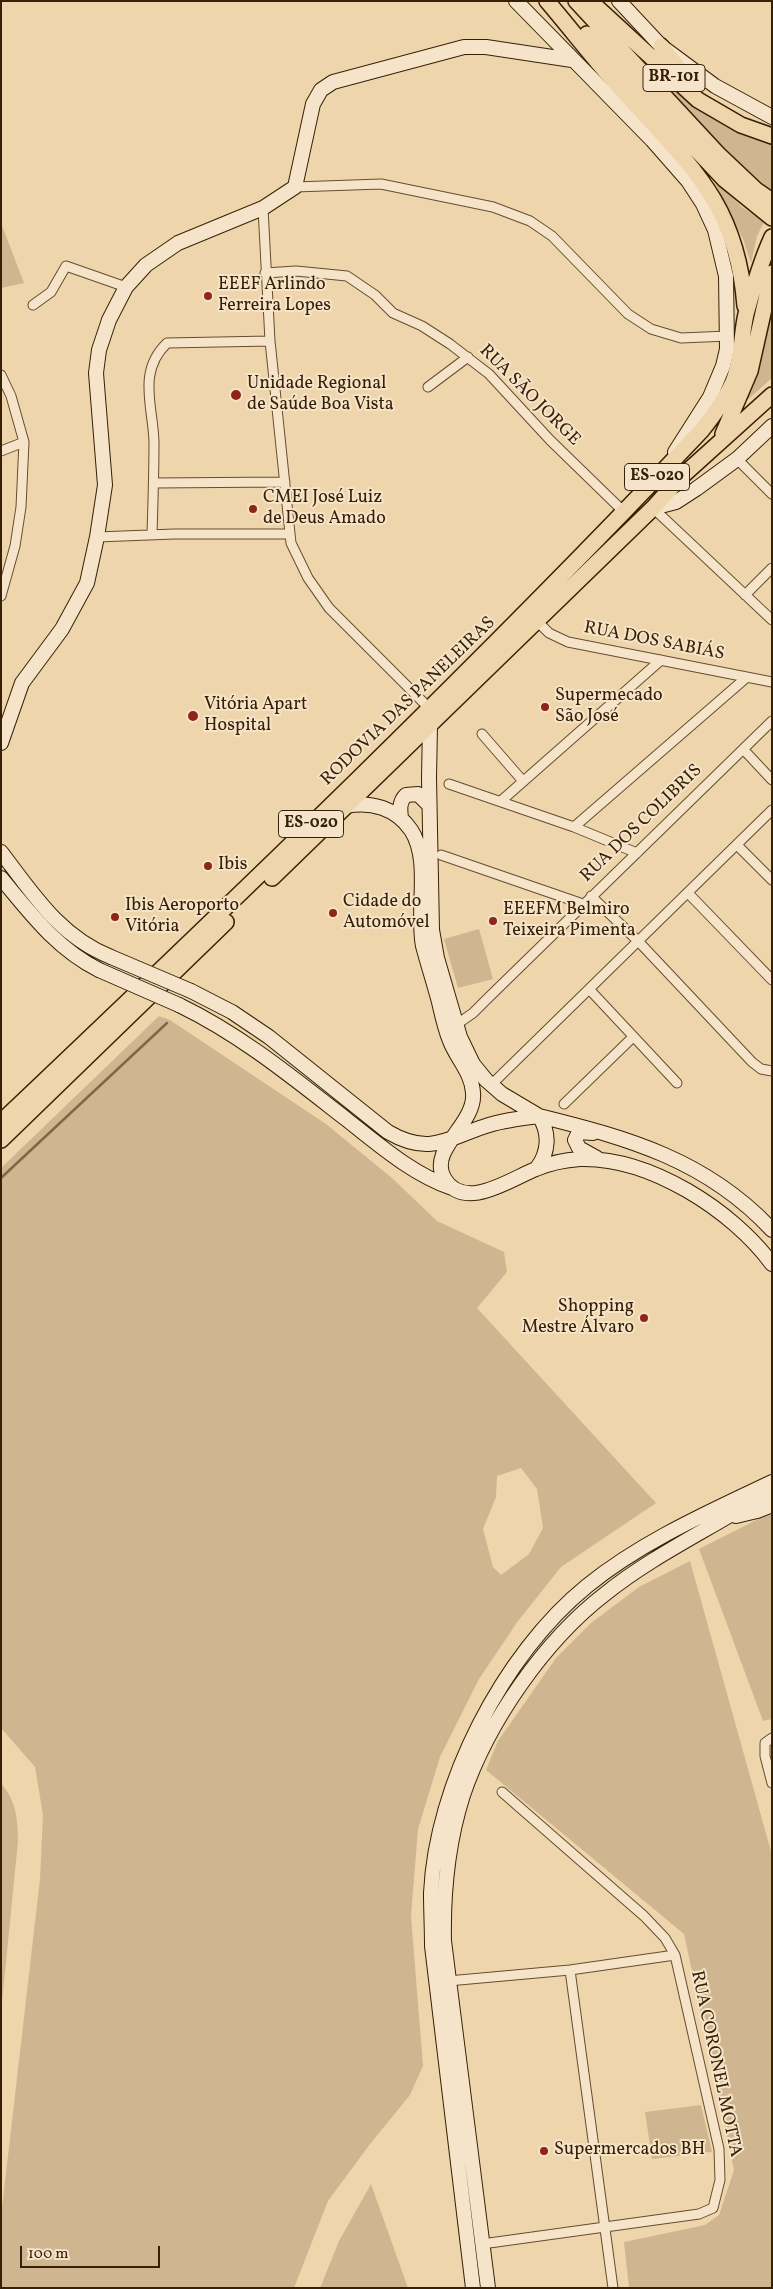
<!DOCTYPE html>
<meta charset="utf-8">
<style>
body{margin:0}
#map{position:relative;width:773px;height:2289px;overflow:hidden;background:#efd5ac;font-family:Vollkorn,serif}
canvas{display:block}
.frame{position:absolute;inset:0;border:2px solid #382005;pointer-events:none}
.scale{position:absolute;left:20px;top:2246px;width:140px;height:22px;box-sizing:border-box;border:2px solid #382005;border-top:0;padding-left:6px;font-size:15px;line-height:18px;white-space:nowrap;color:#382005;-webkit-text-stroke:4px #f5e4c9;paint-order:stroke}
</style>
<div id="map">
<canvas width="773" height="2289"></canvas>
<div class="frame"></div>
<div class="scale">100 m</div>
</div>
<script>
const ctx = document.querySelector('canvas').getContext('2d');
ctx.lineJoin = 'round';
function fill(path, color) { ctx.fillStyle = color; ctx.fill(path, 'evenodd'); }
function trace(path, color, width, dash) { ctx.strokeStyle = color; ctx.lineWidth = width; ctx.lineCap = dash ? 'butt' : 'round'; ctx.setLineDash(dash || []); ctx.stroke(path); }
function write(font, color, halo, rows, align = 'center') {
  ctx.font = font + ' Vollkorn,serif'; ctx.lineWidth = 4; ctx.setLineDash([]); ctx.textBaseline = 'middle'; ctx.strokeStyle = halo; ctx.fillStyle = color; for (const [text, x, y, turn = 0] of rows) {
    ctx.save(); ctx.translate(x, y); ctx.rotate((+turn || 0) * Math.PI / 180); ctx.textAlign = isNaN(turn) ? turn : align; if (halo) ctx.strokeText(text, 0, 0); ctx.fillText(text, 0, 0); ctx.restore();
  }
}
fill(new Path2D(`
 M624 42C670 83 711 127 772 144V191L743 168Z
 M713 179 742 207 764 222 757 236 751 263 743 239Z
 M1 223 24 283 1 288Z
 M772 283V378L735 411Z
 M479 929 493 979 458 988 444 939Z
 M159 1016 170 1020 326 1124 392 1178 437 1221 504 1252 507 1272 477 1308 656 1503 561 1567 518 1621 479 1679 440 1757 418 1829 411 1916 423 2066 410 2095 370 2144 328 2201 294 2288H1V2216L40 1879 43 1815 35 1767 1 1728V1168ZM521 1468 537 1489 543 1528 529 1554 501 1575 493 1567 483 1529 496 1497 497 1476Z
 M772 1512V1719L763 1721 699 1549Z
 M690 1561 772 1855V2288H629L624 2242 705 2225 719 2215 734 2170 684 1934 486 1770 498 1741 556 1658 591 1623 639 1587Z
 M1 1783C16 1801 18 1819 18 1841L1 2012Z
 M701 2105 712 2152 652 2159 645 2112Z
 M371 2184 408 2288H320L339 2241Z`), '#d0b690');
trace(new Path2D(`
 M1 1178 167 1023`), '#816747', 2.5);
const street = new Path2D(`
 M295 187 381 184 493 207 530 221 552 236 628 314 651 329 681 338 728 336
 M263 208 270 341 291 543 308 578 329 608 429 708
 M265 273 296 271 347 276 375 295 393 313 422 326 450 344 489 374 550 440 624 512
 M33 305 51 292 66 266 126 287
 M1 375 11 396 24 442 21 507 15 546 1 596
 M428 387 468 357
 M1 451 24 442
 M737 459 772 494
 M154 483 285 482
 M653 508 772 620
 M152 534C153 503 154 472 154 442 153 406 137 372 167 343L270 341
 M97 537 174 534H288
 M745 595 772 568
 M536 620 549 633 568 642 772 682
 M482 734 522 780
 M743 749 772 780
 M449 784 574 827 637 853
 M501 801 661 660
 M574 827 747 677
 M737 845 772 880
 M441 855 583 904
 M688 893 772 980
 M591 896 638 941 752 1062 761 1069 772 1071
 M589 989 677 1083
 M453 1027 473 1013 487 999 772 721
 M491 1085 772 810
 M564 1104 633 1037
 M772 1738 765 1743V1756L772 1783
 M570 1970 613 2288
 M448 1981 570 1970 675 1955
 M482 2244 699 2214 713 2208 720 2180 719 2149 675 1955 665 1938 644 1916 502 1792`);
const secondary = new Path2D(`
 M516 1 652 140 688 181 703 204 715 230 726 276 727 349 723 366 710 397 675 452
 M619 1 661 46 715 86 772 117
 M653 508 676 502 696 489 737 459 772 426
 M430 725 429 778 432 930 437 958 460 1037 473 1064 486 1080 502 1094 539 1116C628 1138 707 1160 772 1230
 M1 743 22 683 62 629 87 583 97 537 105 485 96 373 99 350 109 320 126 287 146 265 178 243 263 208 295 187 313 104 321 90 333 82 464 47H486L572 60
 M346 806C371 801 396 808 411 830 431 860 416 911 423 946 428 965 434 983 439 1002 442 1015 445 1029 450 1041 457 1059 472 1073 473 1093 476 1124 428 1149 444 1178 464 1213 512 1178 536 1169 550 1163 565 1160 580 1159 650 1157 732 1210 772 1264
 M401 818C400 809 399 802 406 795L418 794 429 805
 M1 852C33 894 60 937 111 957
 M1 878C31 914 57 949 99 970
 M191 991 232 1012 269 1037 388 1132C431 1157 449 1137 489 1125 505 1120 522 1118 539 1116 550 1133 549 1152 537 1168
 M179 1005C241 1035 292 1077 346 1119 379 1145 412 1174 452 1188
 M593 1133 579 1132 575 1140 579 1148 597 1158
 M736 1516 757 1511 772 1505
 M473 2288 432 1946C432 1928 431 1910 431 1893 436 1785 503 1654 587 1586 641 1542 709 1512 772 1482
 M488 2288 444 1941C443 1892 448 1842 463 1795 488 1722 544 1641 605 1594 651 1557 706 1531 755 1500L772 1493`);
const primary = new Path2D(`
 M547 1C575 34 601 68 630 99 694 169 737 206 745 306
 M576 1 719 155 756 190 772 201
 M590 1 698 100 741 125 772 136
 M587 34 725 180 772 218
 M661 46 690 83
 M723 434 750 371 772 273
 M272 878 653 508 680 478 772 395
 M1 1122C239 896 476 669 702 430 714 415 725 400 733 382 742 360 741 336 746 314 753 288 761 261 772 237
 M1 1140 226 922`);
trace(street, '#664d2f', 11);
trace(secondary, '#382005', 16);
trace(primary, '#382005', 18);
trace(street, '#f5e4c9', 9);
trace(secondary, '#f5e4c9', 14);
trace(primary, '#efd5ac', 15);
const secondaryBridge = new Path2D(`
 M111 957 191 991
 M99 970 179 1005`);
trace(secondaryBridge, '#382005', 16, []);
trace(secondaryBridge, '#f5e4c9', 14);
for (const [x, y, r, color] of [
 [208,296,5,"#8f2418"],
 [236,395,6,"#8f2418"],
 [253,509,5,"#8f2418"],
 [545,707,5,"#8f2418"],
 [193,716,6,"#8f2418"],
 [208,866,5,"#8f2418"],
 [333,913,5,"#8f2418"],
 [115,917,5,"#8f2418"],
 [493,921,5,"#8f2418"],
 [644,1318,5,"#8f2418"],
 [544,2151,5,"#8f2418"]
]) { const dot = new Path2D(); dot.arc(x, y, r, 0, 2 * Math.PI); ctx.fillStyle = color; ctx.fill(dot); trace(dot, '#f5e4c9', 2); }
for (const [x, y, w] of [
 [674,78,62],
 [657,477,65],
 [311,824,65]
]) { const box = new Path2D(); box.roundRect(x - w / 2, y - 13.5, w, 27, 4); ctx.fillStyle = '#f5e4c9'; ctx.fill(box); trace(box, '#382005', 1); }
write('bold 16px', '#382005', null, [
 ["BR-101",674,78],
 ["ES-020",657,477],
 ["ES-020",311,824]
]);
write('18px', '#382005', '#f5e4c9', [
 ["EEEF Arlindo",218,286],
 ["Ferreira Lopes",218,307],
 ["Unidade Regional",247,385],
 ["de Saúde Boa Vista",247,406],
 ["CMEI José Luiz",263,499],
 ["de Deus Amado",263,520],
 ["Supermecado",555,697],
 ["São José",555,718],
 ["Vitória Apart",204,706],
 ["Hospital",204,727],
 ["Ibis",218,866],
 ["Cidade do",343,903],
 ["Automóvel",343,924],
 ["Ibis Aeroporto",125,907],
 ["Vitória",125,928],
 ["EEEFM Belmiro",503,911],
 ["Teixeira Pimenta",503,932],
 ["Shopping",634,1308,"right"],
 ["Mestre Álvaro",634,1329,"right"],
 ["Supermercados BH",554,2151]
], 'left');
write('18px', '#382005', '#f5e4c9', [
 ["RUA SÃO JORGE",529,396,45],
 ["RUA DOS SABIÁS",654,642,11],
 ["RODOVIA DAS PANELEIRAS",409,702,-44],
 ["RUA DOS COLIBRIS",642,824,-44],
 ["RUA CORONEL MOTTA",715,2064,78]
]);
</script>
